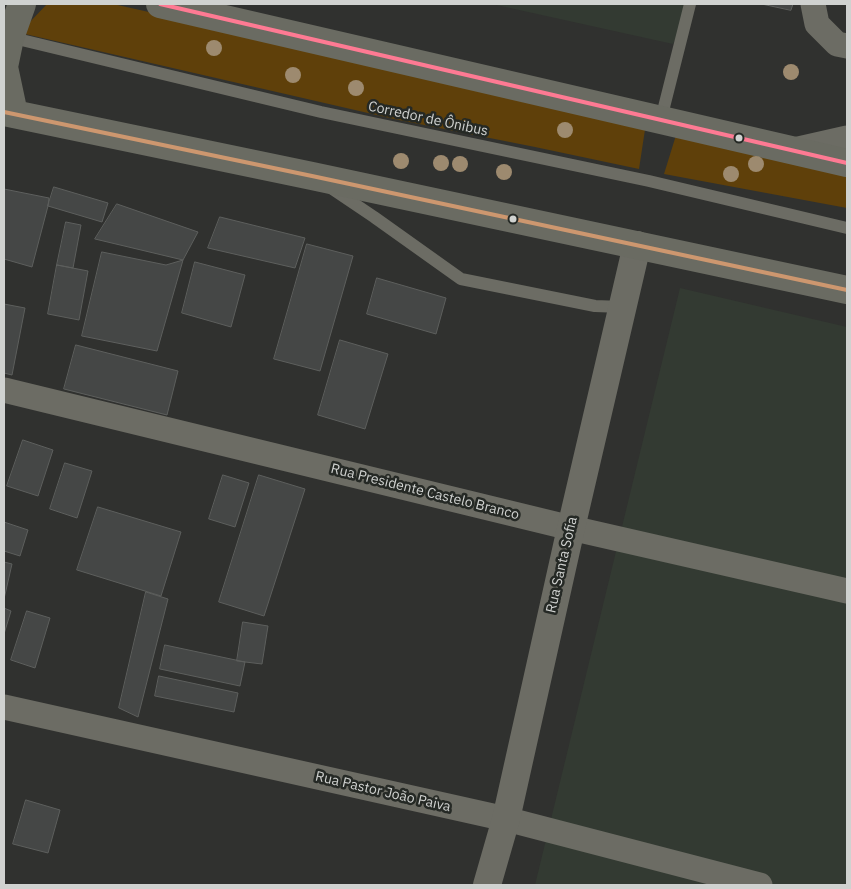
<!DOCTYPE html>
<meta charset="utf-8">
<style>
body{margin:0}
#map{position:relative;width:851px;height:889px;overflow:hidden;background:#30312f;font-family:"IBM Plex Sans",sans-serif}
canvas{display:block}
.frame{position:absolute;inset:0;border:5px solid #d0d2d0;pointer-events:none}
</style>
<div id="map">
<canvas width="851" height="889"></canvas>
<div class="frame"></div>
</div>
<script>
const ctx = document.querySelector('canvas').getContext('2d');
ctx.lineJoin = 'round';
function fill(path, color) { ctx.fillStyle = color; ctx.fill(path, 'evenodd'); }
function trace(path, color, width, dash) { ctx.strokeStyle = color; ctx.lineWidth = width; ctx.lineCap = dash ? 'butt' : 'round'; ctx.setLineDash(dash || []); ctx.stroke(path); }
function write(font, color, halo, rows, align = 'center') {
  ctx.font = font + ' "IBM Plex Sans",sans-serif'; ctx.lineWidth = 5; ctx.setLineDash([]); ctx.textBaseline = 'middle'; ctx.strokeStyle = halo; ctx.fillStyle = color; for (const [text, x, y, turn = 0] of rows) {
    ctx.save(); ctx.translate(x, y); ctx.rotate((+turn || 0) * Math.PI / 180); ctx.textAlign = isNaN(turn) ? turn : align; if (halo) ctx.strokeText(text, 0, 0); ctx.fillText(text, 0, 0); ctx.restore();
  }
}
fill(new Path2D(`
 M492 4H693L673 44Z
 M680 288 847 327V885H535Z`), '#333a32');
fill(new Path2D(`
 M47 4H113L646 123 639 169 535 147 394 119 25 34 29 23Z
 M677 132 847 174V208L664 174Z`), '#5f400a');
const building = new Path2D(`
 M762 4H793L791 10Z
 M54 187 108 203 102 222 48 206Z
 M4 189 49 198 48 206 32 267 4 259Z
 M117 204 198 232 183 260 95 239Z
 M220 217 305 238 295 268 208 248Z
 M66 222 81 225 73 268 57 265Z
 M307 244 353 256 320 371 274 359Z
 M102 252 166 265 183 260 157 351 82 336Z
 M195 262 245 275 231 327 182 313Z
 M57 265 88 271 79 320 48 314Z
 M377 278 446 298 436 334 367 314Z
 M4 304 25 308 12 375 4 373Z
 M340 340 388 354 365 429 318 415Z
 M76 345 178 371 167 415 64 389Z
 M23 440 53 450 38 496 7 486Z
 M65 463 92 471 77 518 50 509Z
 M223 475 249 483 235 527 209 519Z
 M259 475 305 489 264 616 219 602Z
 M98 507 181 532 161 596 77 570Z
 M4 522 28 530 20 556 4 551Z
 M4 562 12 564 4 599Z
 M146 592 168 599 138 717 119 708Z
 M4 608 11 611 4 634Z
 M27 611 50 618 35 668 11 660Z
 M243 622 268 626 262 664 237 661Z
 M165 645 245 662 240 686 160 669Z
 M159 676 238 693 234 712 155 696Z
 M26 800 60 810 48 853 13 844Z`);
fill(building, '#454746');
trace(building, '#5d5f5d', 1);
trace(new Path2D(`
 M9 37 321 112 649 181 847 228
 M661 119 690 4
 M331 188 374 217 461 279 595 306 622 307`), '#6c6c64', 12);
trace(new Path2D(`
 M813 4 817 24 837 44 847 46
 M794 150 847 138
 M4 390 571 528 847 591
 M4 707 506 819 760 885`), '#6c6c64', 25);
trace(new Path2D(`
 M487 885 506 819 571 528 637 245`), '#6c6c64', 28);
trace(new Path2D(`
 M160 4 847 163
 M4 112 312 176 847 290
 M14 114 4 67 10 38 22 4`), '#6a6b62', 28);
trace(new Path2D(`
 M160 4 847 163`), '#fe7a93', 4);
trace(new Path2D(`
 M4 112 312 176 847 290`), '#cd976f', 4);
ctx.fillStyle = '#9d8a6f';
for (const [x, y] of [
 [214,48],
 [791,72],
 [293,75],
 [356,88],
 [565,130],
 [401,161],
 [441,163],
 [460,164],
 [756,164],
 [504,172],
 [731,174]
]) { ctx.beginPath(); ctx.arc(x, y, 8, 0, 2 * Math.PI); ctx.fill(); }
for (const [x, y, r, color] of [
 [739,138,4.5,"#d0d2d0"],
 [513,219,4.5,"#d0d2d0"]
]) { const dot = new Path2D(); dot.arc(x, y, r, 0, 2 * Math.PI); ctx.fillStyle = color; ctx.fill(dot); trace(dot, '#252925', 2); }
write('14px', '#d0d2d0', '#252925', [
 ["Corredor de Ônibus",428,119,12],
 ["Rua Presidente Castelo Branco",425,492,14],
 ["Rua Santa Sofia",562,565,-77],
 ["Rua Pastor João Paiva",383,792,13]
]);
</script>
